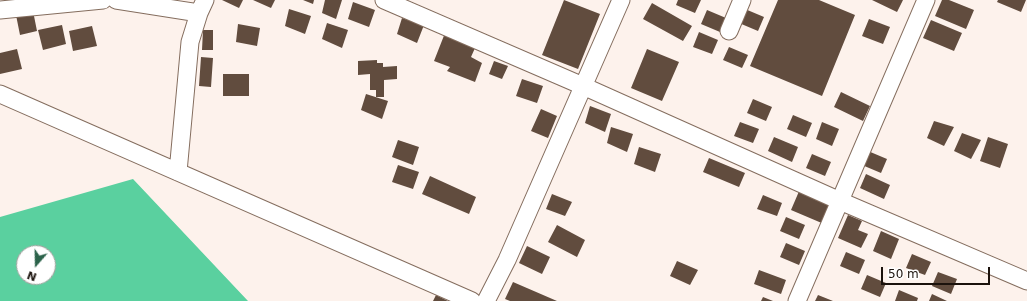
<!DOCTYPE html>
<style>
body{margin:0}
#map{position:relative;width:1027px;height:301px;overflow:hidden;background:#fdf2ec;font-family:"DejaVu Sans",sans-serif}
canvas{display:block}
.north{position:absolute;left:16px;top:245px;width:40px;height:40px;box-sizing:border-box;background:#fff;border:1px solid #a4a09e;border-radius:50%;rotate:200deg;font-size:11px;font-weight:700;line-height:16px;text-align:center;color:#1b120c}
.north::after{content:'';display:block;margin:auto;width:14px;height:18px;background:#2c634b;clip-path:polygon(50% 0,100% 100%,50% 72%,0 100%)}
.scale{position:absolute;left:881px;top:267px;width:109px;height:18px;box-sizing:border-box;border:2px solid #1b120c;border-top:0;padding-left:5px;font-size:12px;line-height:14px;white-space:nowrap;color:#1b120c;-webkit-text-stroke:3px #fff;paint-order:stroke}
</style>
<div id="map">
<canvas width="1027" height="301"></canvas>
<div class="north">N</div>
<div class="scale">50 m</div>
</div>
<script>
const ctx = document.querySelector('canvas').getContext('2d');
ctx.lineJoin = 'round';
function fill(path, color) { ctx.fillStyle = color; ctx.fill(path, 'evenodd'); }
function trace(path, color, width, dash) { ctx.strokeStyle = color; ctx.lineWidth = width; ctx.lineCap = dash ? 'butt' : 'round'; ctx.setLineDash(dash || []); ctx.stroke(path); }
fill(new Path2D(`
 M133 179 248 301H0V217ZM24 253H48V277H24Z`), '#5ad09f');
fill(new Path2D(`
 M222 0H243L239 8Z
 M253 0H275L271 8Z
 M303 0H314L313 4Z
 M325 0H342L336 19 322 13Z
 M564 0 600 14 578 69 542 55Z
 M678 0H701L695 13 676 5Z
 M778 0H819L855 15 822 96 750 66Z
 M872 0H903L897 12Z
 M942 0H949L974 10 966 29 935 16Z
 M998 0H1026L1021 12 997 2Z
 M353 2 375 10 369 27 348 19Z
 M652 3 692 26 683 41 643 19Z
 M289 9 311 16 305 34 285 26Z
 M745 9 764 17 758 31 739 23Z
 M707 10 726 18 720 32 701 24Z
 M33 11 37 31 20 35 16 15Z
 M402 18 424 25 417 43 397 34Z
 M869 19 890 27 883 44 862 36Z
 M931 20 962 33 954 51 923 38Z
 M327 23 348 30 342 48 322 39Z
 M238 24 260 28 257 46 236 42Z
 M62 25 66 44 43 50 38 30Z
 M92 26 97 46 73 51 69 31Z
 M203 30H213V50H202Z
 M699 32 718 40 712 54 693 47Z
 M445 33 475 48 471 57 482 63 475 82 447 71 450 67 434 61Z
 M729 47 748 55 742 68 723 60Z
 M17 49 22 69 0 74V53Z
 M647 49 679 62 662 101 631 88Z
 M201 57 213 58 211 87 199 86Z
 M377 60V63H383V67L397 66V79L384 80V97H376V90H370V74L358 75V61Z
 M494 61 508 66 502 79 489 74Z
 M223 74H249V96H223Z
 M522 79 543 86 537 103 516 96Z
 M841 92 870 106 863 121 834 107Z
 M366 94 388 101 382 119 361 110Z
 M753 99 772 107 766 121 747 113Z
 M590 106 611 114 605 132 585 123Z
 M541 109 557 116 548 138 531 131Z
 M793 115 812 123 806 137 787 129Z
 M934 121 954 127 944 146 927 138Z
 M740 122 759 129 753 143 734 136Z
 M822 122 839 129 832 146 816 139Z
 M611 127 633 134 627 152 607 143Z
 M962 133 981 140 971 159 954 151Z
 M774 137 798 147 792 162 768 151Z
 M988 137 1008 144 1000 168 980 161Z
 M398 140 419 147 413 165 392 157Z
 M639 147 661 154 655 172 634 164Z
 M868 151 887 159 881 173 862 165Z
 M812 154 831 162 825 176 806 168Z
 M709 158 745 173 739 187 703 172Z
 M398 165 419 172 413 189 392 182Z
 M866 174 890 185 884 199 860 188Z
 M430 176 476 197 469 214 422 194Z
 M800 189 833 203 824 224 791 210Z
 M552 194 572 202 565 216 546 209Z
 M763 195 782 203 777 216 757 209Z
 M848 215 862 221 858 230 868 234 861 248 838 238Z
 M786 217 805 225 799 239 780 231Z
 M557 225 585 240 577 257 548 242Z
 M881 231 899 239 891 259 873 251Z
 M786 243 805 251 799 265 780 257Z
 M527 246 550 257 542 274 519 263Z
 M846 252 865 260 859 274 840 266Z
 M912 254 931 262 925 275 906 268Z
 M677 261 698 270 690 285 670 276Z
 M759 270 786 280 781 294 754 284Z
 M938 272 957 279 951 294 932 286Z
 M867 275 886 283 880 297 861 289Z
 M513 282 557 301H510L505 299Z
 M899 290 918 298 917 301H895Z
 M932 294 947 301H929Z
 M436 295 448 301H433Z
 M818 295 833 301H815Z
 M763 297 773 301H761Z`), '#614c3e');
const minor = new Path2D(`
 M116 0 199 13
 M384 0 583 86 840 201 1027 281
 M0 10 103 0
 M729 31 742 0
 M0 94 472 301
 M178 172 190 42 199 13 205 0
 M486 301 507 260 621 0
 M797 301 926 0`);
trace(minor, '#846d5e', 19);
trace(minor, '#fff', 17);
</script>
